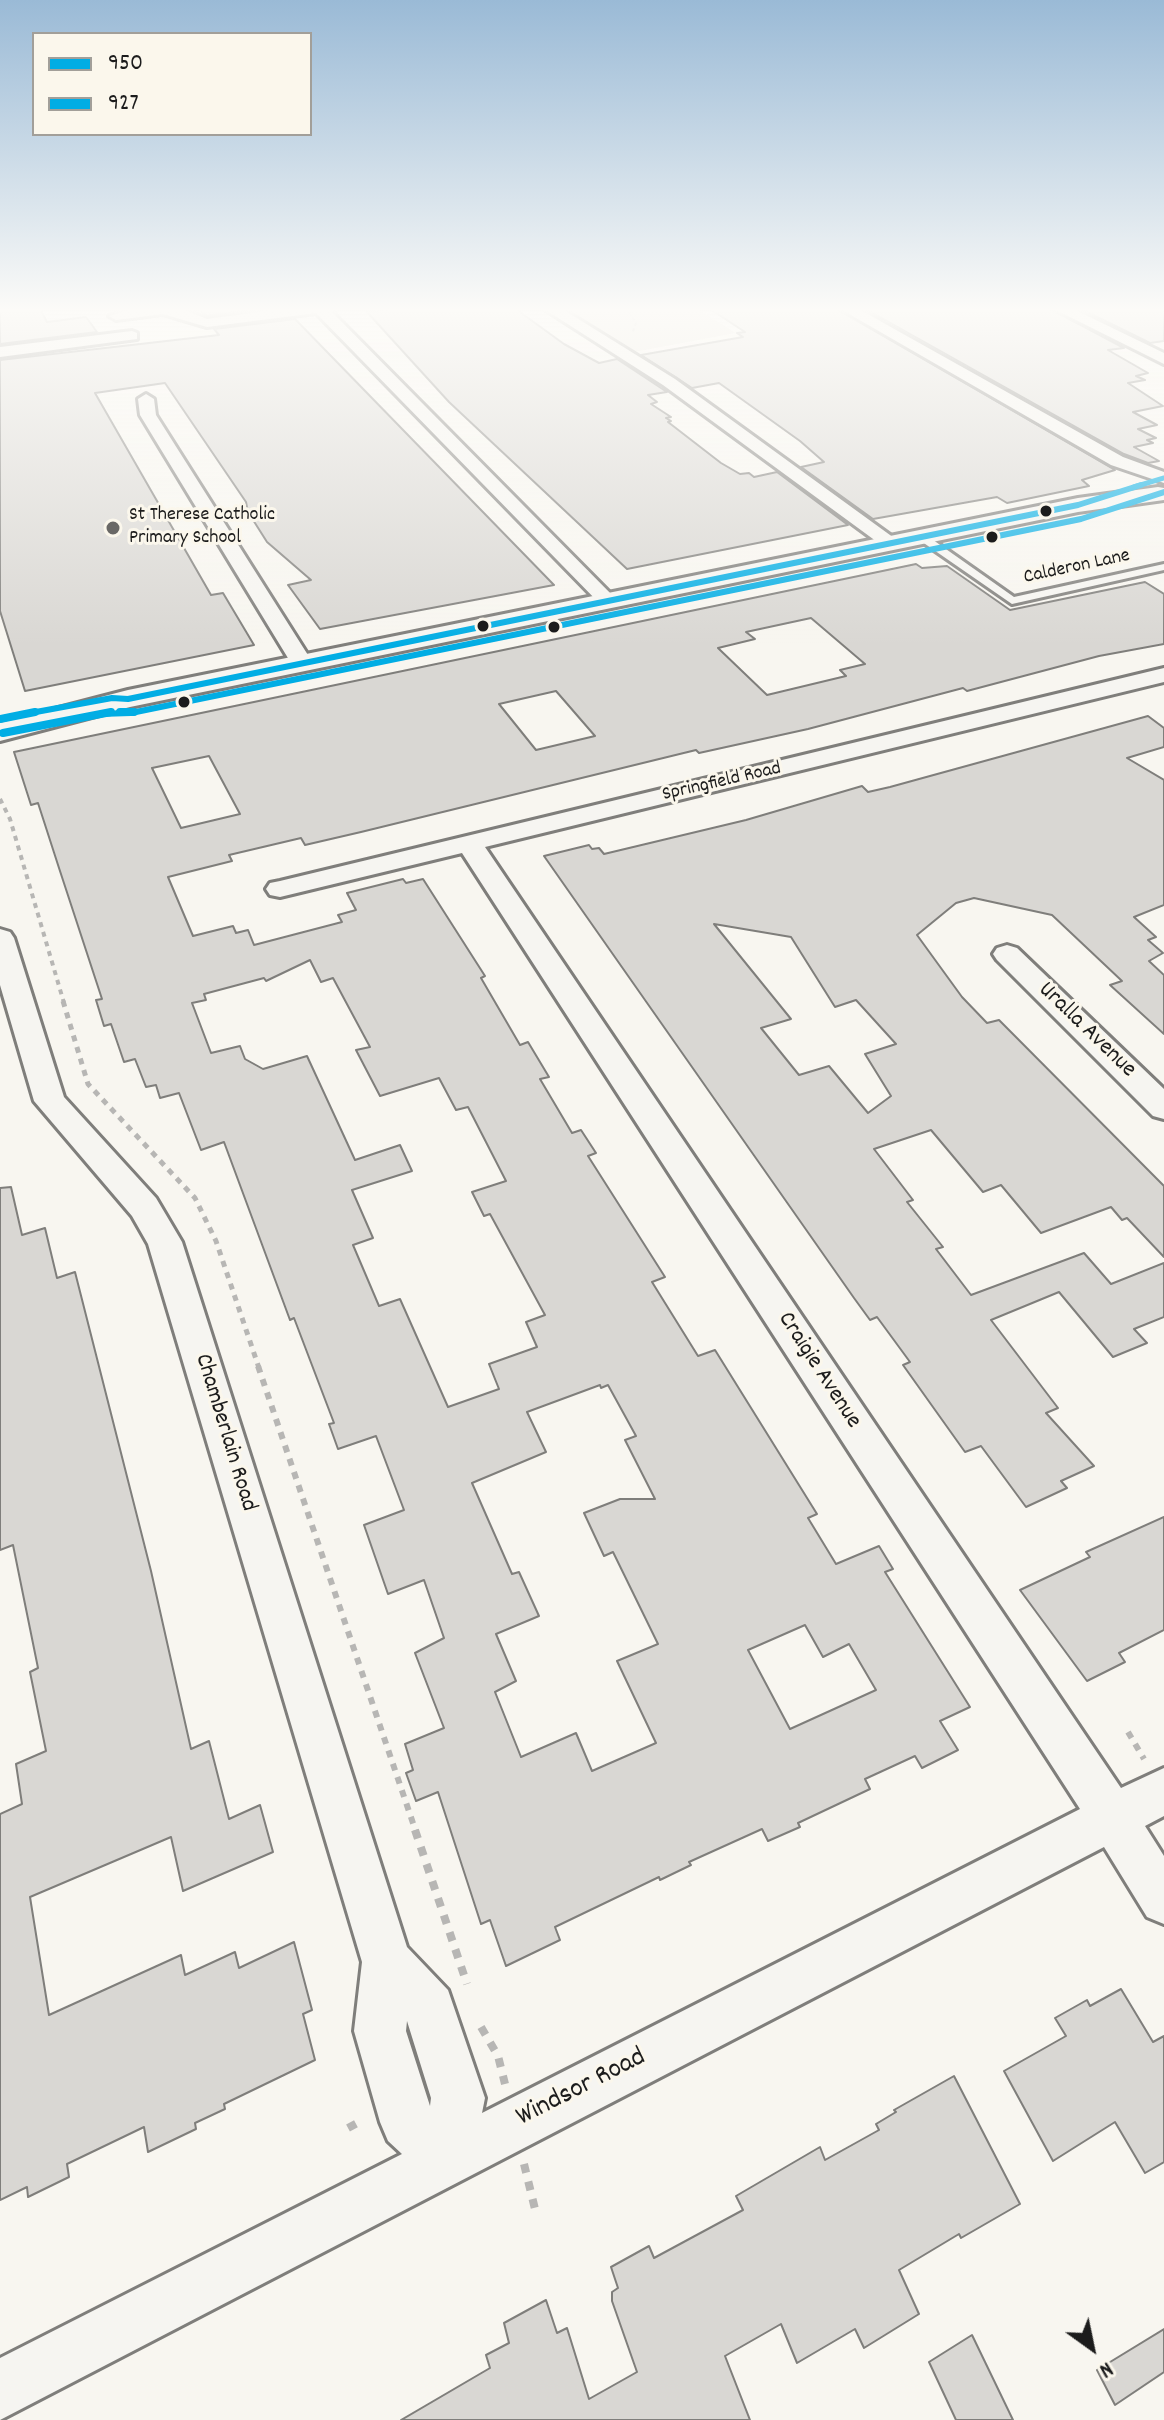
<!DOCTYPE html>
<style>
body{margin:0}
#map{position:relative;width:1164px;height:2420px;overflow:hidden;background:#f8f6f0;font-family:Dekko,sans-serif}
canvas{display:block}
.legend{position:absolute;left:32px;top:32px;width:280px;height:104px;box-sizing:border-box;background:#fbf7ec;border:2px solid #a29f99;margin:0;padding:10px 14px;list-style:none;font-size:24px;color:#1c1c1c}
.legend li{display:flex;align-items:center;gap:16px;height:40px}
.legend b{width:40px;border:2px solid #a29f99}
.north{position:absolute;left:1052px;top:2308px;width:80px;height:80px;-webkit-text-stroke:6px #fbf7ec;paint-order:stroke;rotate:147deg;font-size:22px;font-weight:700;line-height:32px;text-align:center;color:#1c1c1c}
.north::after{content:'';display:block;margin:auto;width:28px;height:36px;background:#1c1c1c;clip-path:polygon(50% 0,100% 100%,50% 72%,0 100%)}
</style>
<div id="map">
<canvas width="1164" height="2420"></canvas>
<ul class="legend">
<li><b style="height:10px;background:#01ade4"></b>950</li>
<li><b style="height:10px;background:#01ade4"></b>927</li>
</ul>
<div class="north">N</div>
</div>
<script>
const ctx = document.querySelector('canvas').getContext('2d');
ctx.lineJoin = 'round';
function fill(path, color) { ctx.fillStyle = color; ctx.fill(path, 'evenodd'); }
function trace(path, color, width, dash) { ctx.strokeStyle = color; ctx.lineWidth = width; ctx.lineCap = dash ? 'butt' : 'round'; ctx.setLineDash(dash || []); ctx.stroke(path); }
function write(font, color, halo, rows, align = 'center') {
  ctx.font = font + ' Dekko,sans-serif'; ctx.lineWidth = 6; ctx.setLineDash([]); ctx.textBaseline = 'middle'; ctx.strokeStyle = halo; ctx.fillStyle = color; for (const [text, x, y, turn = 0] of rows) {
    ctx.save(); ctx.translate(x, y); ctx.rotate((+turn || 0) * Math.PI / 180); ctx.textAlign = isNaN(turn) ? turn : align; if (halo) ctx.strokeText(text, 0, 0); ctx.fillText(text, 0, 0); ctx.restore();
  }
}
fill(new Path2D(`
 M560 307H694L736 333 629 353Z`), '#e8e5dd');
const building = new Path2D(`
 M0 307H39L47 322 86 317 97 332 0 344Z
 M196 307H270L207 316Z
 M408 307H513L564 344 599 363 617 359 667 392 648 395 657 402 651 404 671 417 666 418 671 421 668 422 721 463 740 474 749 473 754 477 777 472 848 525 627 569 449 402 367 312Z
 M707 307H834L1115 470 1082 480 1089 486 1007 503 997 497 873 519 801 467 824 462 800 441 719 383 692 388 641 355 743 337 737 333 745 332Z
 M862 307H1047L1124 348 1108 350 1148 373 1136 376 1145 380 1128 383 1163 406 1133 412 1157 425 1138 429 1156 438 1147 440 1153 443 1134 447 1159 461 1148 463 1124 454Z
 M1077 307H1164V341L1150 343Z
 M295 319 554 585 320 629 288 585 311 580 267 542 248 512 246 502 165 383 95 393 211 595 223 593 254 645 25 691 0 611V360L219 335 214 329Z
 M916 564 922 568 947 566 1010 610 1145 582 1164 594V644L1099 656 967 691 963 688 808 729 699 753 696 750 361 832 305 845 301 838 229 855 232 861 168 877 193 936 233 926 236 933 248 930 254 945 342 922 338 915 356 910 347 893 403 879 406 883 423 879 485 976 481 978 520 1045 528 1042 549 1077 540 1079 572 1133 581 1130 596 1153 588 1156 665 1277 652 1282 698 1356 715 1350 817 1514 808 1518 836 1564 879 1546 893 1569 885 1572 970 1707 940 1721 958 1750 922 1768 915 1756 865 1779 870 1789 798 1823 800 1827 768 1841 762 1829 689 1862 691 1865 660 1880 659 1877 555 1927 560 1940 506 1966 490 1920 481 1924 438 1792 416 1801 406 1773 413 1770 405 1744 444 1728 415 1653 444 1638 424 1580 388 1594 364 1525 404 1510 376 1436 338 1449 329 1424 334 1423 294 1318 290 1320 224 1142 201 1150 179 1093 160 1098 156 1085 146 1087 135 1059 124 1062 111 1024 104 1026 96 1000 102 999 59 868 38 803 31 805 14 752ZM811 618 865 664 840 670 846 676 767 695 718 648 755 639 746 632ZM556 691 595 736 536 750 499 704ZM209 756 240 814 181 828 152 768ZM310 960 321 982 333 978 370 1047 356 1050 380 1096 439 1078 456 1110 468 1107 506 1181 472 1192 484 1216 490 1214 545 1315 526 1322 537 1347 489 1364 499 1389 448 1407 400 1299 379 1306 353 1245 373 1238 352 1190 412 1171 400 1145 355 1160 307 1056 263 1069 245 1059 240 1046 211 1053 192 1003 206 1000 204 994 264 978 266 981ZM600 1385 601 1388 608 1385 636 1436 625 1440 655 1499H620L584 1513 604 1556 613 1552 658 1644 617 1661 656 1743 592 1771 576 1733 521 1757 495 1692 516 1681 496 1634 539 1616 519 1572 512 1574 472 1483 546 1452 527 1412ZM805 1625 823 1657 849 1644 876 1690 790 1729 748 1650Z
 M1148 716 1164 728V747L1127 758 1164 780V905L1134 917 1156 937 1148 940 1163 953 1149 961 1164 975V1034L1110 985 1122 981 1052 915 974 898 956 903 917 935 962 997 987 1023 999 1020 1164 1186V1257L1127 1218 1122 1220 1111 1207 1041 1233 1001 1185 983 1192 931 1130 874 1149 913 1200 907 1202 943 1247 936 1249 971 1295 1084 1253 1111 1284 1164 1263V1317L1134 1329 1147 1343 1113 1357 1059 1292 991 1320 1058 1408 1046 1413 1094 1466 1061 1481 1067 1488 1026 1507 981 1446 965 1452 903 1365 910 1362 877 1317 870 1320 854 1298 544 856 589 845 592 849 599 848 604 854 746 820 862 786 868 792 890 787ZM714 924 791 937 835 1007 856 1000 896 1044 865 1054 891 1096 868 1113 829 1066 799 1075 761 1028 791 1019Z
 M11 1187 22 1235 45 1228 57 1278 75 1272 151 1571 191 1749 209 1741 229 1819 260 1805 273 1852 183 1891 171 1837 30 1897 49 2015 181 1955 185 1975 235 1952 239 1968 294 1942 312 2010 303 2014 315 2060 224 2104 225 2109 195 2123 196 2129 148 2152 144 2127 67 2164 69 2177 28 2197 27 2187 0 2200V1814L22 1804 16 1764 46 1751 30 1672 38 1668 13 1545 0 1550V1188Z
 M1164 1517V1630L1119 1653 1125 1662 1087 1681 1020 1590 1090 1557 1086 1552Z
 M1121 1989 1153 2042 1164 2036V2162L1145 2173 1115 2122 1053 2161 1004 2071 1066 2036 1055 2018 1087 2000 1090 2006Z
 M954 2076 1020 2204 961 2238 959 2234 899 2270 919 2314 864 2348 855 2329 797 2363 781 2324 725 2356 750 2420H401L490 2368 486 2355 509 2343 504 2323 546 2300 557 2333 567 2328 589 2399 637 2372 612 2301V2292L618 2288 611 2267 649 2246 654 2258 743 2210 736 2196 820 2147 825 2160 879 2130 876 2124 896 2112 894 2110Z
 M1164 2329V2372L1115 2405 1097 2370Z
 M972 2335 1013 2420H956L929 2362Z`);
fill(building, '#d9d7d3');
trace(building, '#7f7e7b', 2);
const service = new Path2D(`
 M918 535H926L1014 597 1164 564V570L1012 604 918 539Z`);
const minor = new Path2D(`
 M138 307H177L207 319 295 307H339L331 311 618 601 615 605H601L316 313 207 327 163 314 116 320 109 316Z
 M541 307H559L675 379 901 543 898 547H884L663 385Z
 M837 307H855L1123 457 1164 472V483L1111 465Z
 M1050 307H1069L1164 353V364Z
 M132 331 137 333V339L0 357V347Z
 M146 394 154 399 156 415 313 663 310 668H294L291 663 140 415 138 399Z
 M1164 668V682L485 847 1121 1788 1164 1768V1816L1145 1826 1164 1856V1924L1147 1917 1104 1847 0 2420V2358L402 2154 388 2141 380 2122 354 2031 362 1962 148 1244 132 1216 34 1101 0 985V929L10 932 14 938 64 1097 156 1198 182 1242 407 1947 448 1990 485 2098 482 2113 1080 1809 462 853 280 897 270 895 266 889 270 883 280 881ZM407 2021 431 2098 430 2106 406 2031Z
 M1007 945 1017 948 1164 1089V1119L1153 1116 997 960 993 954 997 948Z`);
const secondary = new Path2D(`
 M1158 487 1164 488V500L1078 512 130 707 0 741V723L128 690 1078 498Z`);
trace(service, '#7f7e7b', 6);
trace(minor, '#7f7e7b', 6);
trace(secondary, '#7f7e7b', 6);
trace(new Path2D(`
 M619 307 629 312 636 323 632 334`), '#b7b6b4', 2, [3, 3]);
trace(new Path2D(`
 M0 799 10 819 64 1003`), '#b7b6b4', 4, [5, 5]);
trace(new Path2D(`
 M63 1001 88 1084 195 1198 216 1241 259 1368`), '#b7b6b4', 5, [6, 6]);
trace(new Path2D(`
 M258 1366 416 1832
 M1128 1732 1144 1759`), '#b7b6b4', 6, [7, 7]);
trace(new Path2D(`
 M415 1830 467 1984
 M481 2027 498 2056 505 2084
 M348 2128 363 2120
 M524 2164 535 2209`), '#b7b6b4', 8, [9, 9]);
fill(service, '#f6f5f1');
fill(minor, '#f6f5f1');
fill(secondary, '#f6f5f1');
trace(new Path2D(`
 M1134 487 1164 478`), '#01ade4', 5);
trace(new Path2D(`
 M25 714 112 698 128 699 1078 505 1141 485`), '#01ade4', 6);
trace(new Path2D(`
 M0 719 35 712`), '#01ade4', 8);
trace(new Path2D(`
 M100 714 131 713 1081 519 1164 492`), '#01ade4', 6);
trace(new Path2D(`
 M120 712H134
 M3 733 111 712`), '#01ade4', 8);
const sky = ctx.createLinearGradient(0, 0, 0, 646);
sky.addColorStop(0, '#9abad6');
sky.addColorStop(0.48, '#fcfbf8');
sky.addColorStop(1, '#fcfbf800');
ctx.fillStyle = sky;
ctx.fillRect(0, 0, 1164, 646);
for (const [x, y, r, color] of [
 [1046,511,7,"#1c1c1c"],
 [113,528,8,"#696866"],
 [992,537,7,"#1c1c1c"],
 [483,626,7,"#1c1c1c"],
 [554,627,7,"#1c1c1c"],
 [184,702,7,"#1c1c1c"]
]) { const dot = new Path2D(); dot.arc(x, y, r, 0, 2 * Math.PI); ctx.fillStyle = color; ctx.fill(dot); trace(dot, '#fbf7ec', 3); }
write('20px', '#1c1c1c', '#fbf7ec', [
 ["St Therese Catholic",129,516],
 ["Primary School",129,539]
], 'left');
write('20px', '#1c1c1c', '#fbf7ec', [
 ["Calderon Lane",1077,568,-12],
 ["Springfield Road",722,783,-13]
]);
write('24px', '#1c1c1c', '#fbf7ec', [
 ["Uralla Avenue",1086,1031,44],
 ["Craigie Avenue",818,1371,57],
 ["Chamberlain Road",224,1433,73]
]);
write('28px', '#1c1c1c', '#fbf7ec', [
 ["Windsor Road",582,2089,-27]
]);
</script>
